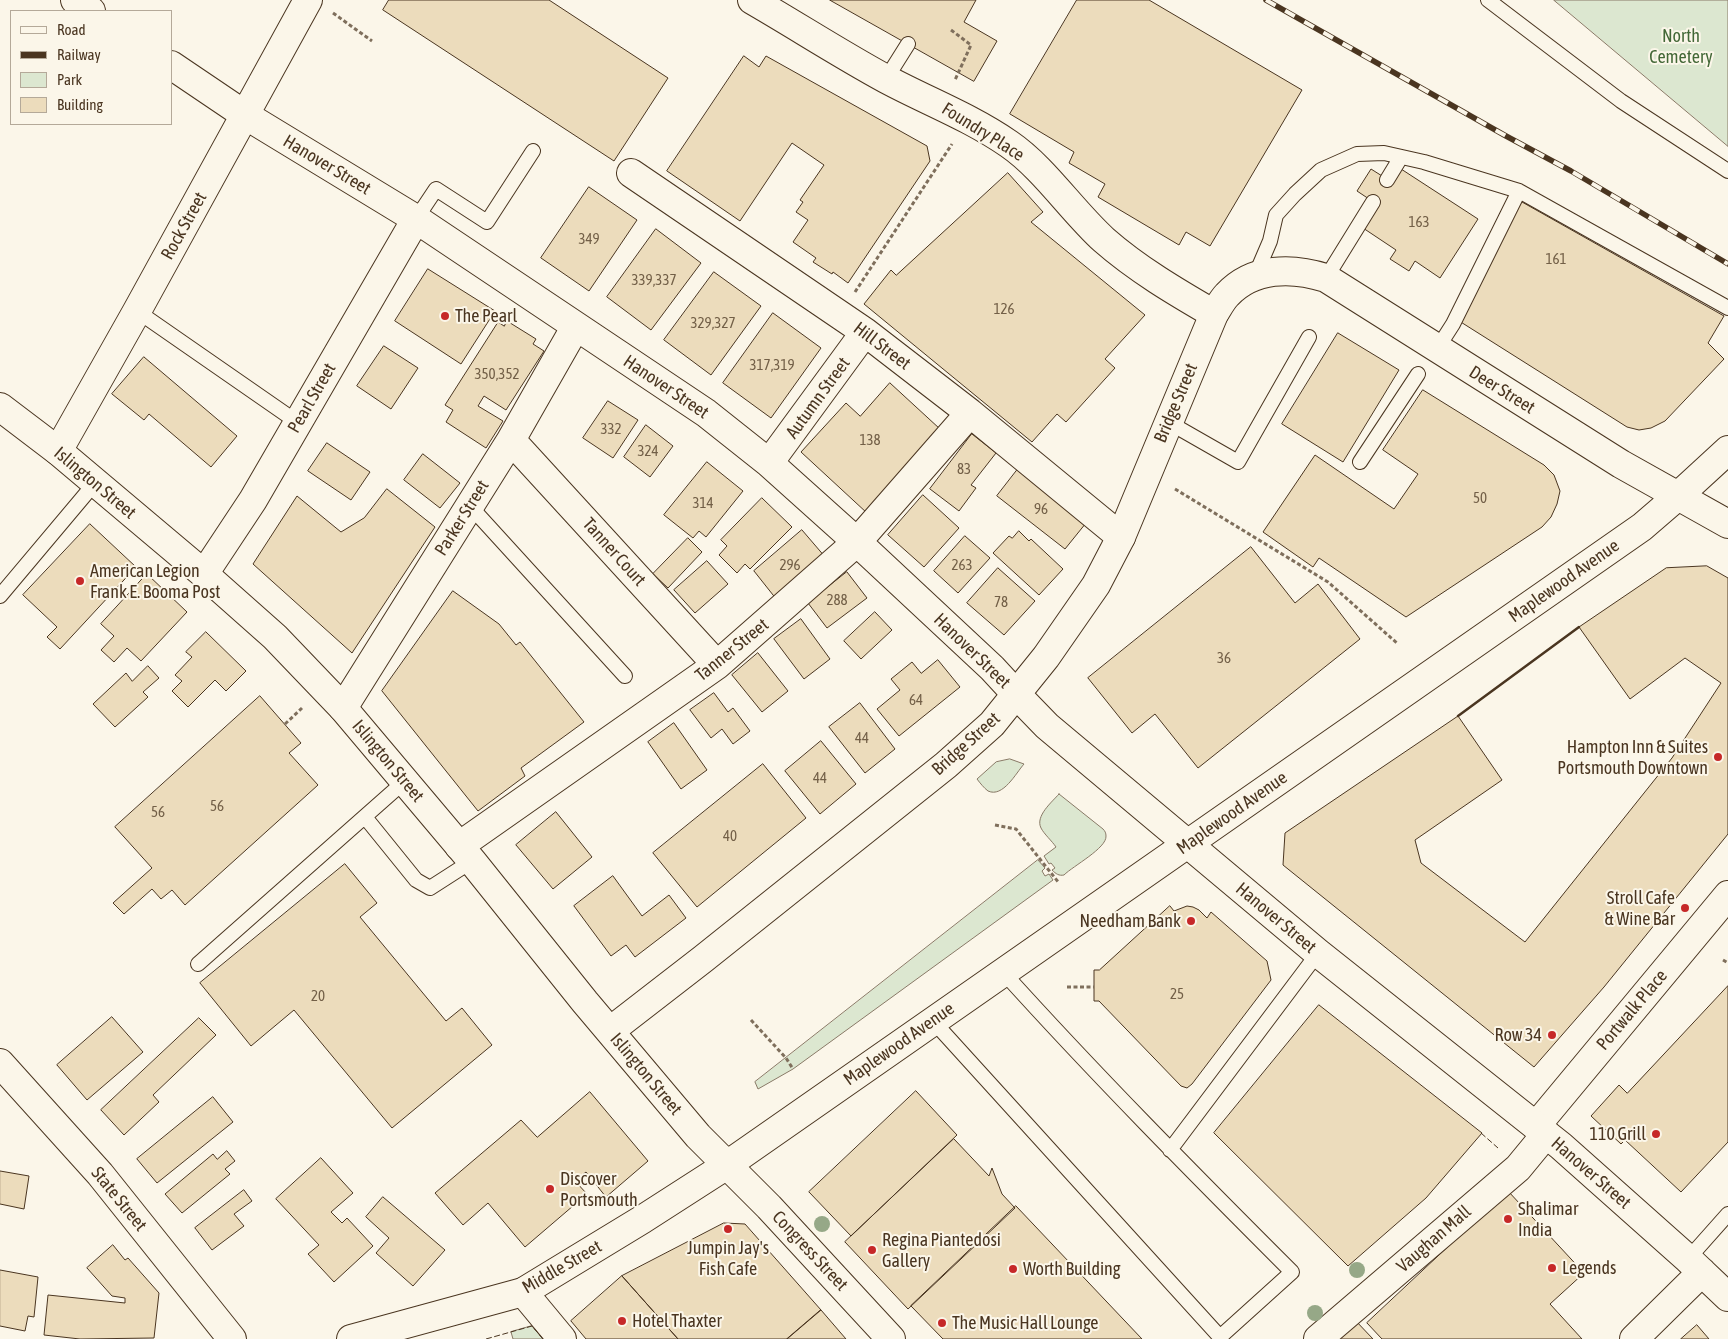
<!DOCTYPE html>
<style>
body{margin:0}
#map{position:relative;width:1728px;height:1339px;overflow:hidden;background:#fbf6e9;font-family:"Asap Condensed",sans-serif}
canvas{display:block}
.legend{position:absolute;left:10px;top:10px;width:162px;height:115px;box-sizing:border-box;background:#fbf6e9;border:1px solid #b4a999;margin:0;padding:6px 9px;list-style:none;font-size:15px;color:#4a3520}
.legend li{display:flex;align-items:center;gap:10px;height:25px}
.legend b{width:25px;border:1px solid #b4a999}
</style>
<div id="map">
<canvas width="1728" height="1339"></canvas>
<ul class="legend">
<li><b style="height:6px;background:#fbf6e9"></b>Road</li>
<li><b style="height:6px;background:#4a3520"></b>Railway</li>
<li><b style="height:14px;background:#dce7d0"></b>Park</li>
<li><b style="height:14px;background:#ecdcbc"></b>Building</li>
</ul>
</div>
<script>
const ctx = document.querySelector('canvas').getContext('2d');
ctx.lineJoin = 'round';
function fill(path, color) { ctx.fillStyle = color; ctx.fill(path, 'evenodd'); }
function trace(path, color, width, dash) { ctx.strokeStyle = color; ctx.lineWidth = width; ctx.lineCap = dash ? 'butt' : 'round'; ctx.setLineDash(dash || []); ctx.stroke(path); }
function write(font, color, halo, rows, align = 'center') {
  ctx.font = font + ' "Asap Condensed",sans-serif'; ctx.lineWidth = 4; ctx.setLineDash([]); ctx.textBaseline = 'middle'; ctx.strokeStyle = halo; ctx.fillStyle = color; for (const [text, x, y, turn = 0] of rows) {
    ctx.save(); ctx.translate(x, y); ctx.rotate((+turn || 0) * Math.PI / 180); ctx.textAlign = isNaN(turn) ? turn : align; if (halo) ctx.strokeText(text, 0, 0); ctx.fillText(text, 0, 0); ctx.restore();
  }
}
const green = new Path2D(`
 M1554 0H1728V146Z
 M1010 759 1024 764C1016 773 1003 798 988 791 984 788 980 783 977 779L996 762Z
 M1059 794 1103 829C1105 831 1106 833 1106 836 1107 848 1073 866 1064 875 1059 876 1056 874 1052 870L1055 868 1051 863 1049 864 1044 856 1056 847C1052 841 1044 834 1041 828 1035 816 1052 802 1059 794Z
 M1038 860 1045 868 1042 871 1045 876 1049 874 1053 880 793 1069 758 1089 755 1082Z
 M532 1326 543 1339H513L511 1332Z`);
fill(green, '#dce7d0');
trace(green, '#887966', 1);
const building = new Path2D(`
 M389 0H549L668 78 614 161 383 10Z
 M830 0H976L964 22 997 41 974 81Z
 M1077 0H1149L1302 90 1210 246 1186 232 1179 245 1098 197 1105 184 1069 163 1074 152 1010 114Z
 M744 56 759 67 766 56 927 146 930 161 848 283 833 272 832 274 813 262 816 258 793 242 808 220 796 212 803 202 800 200 824 165 792 143 740 221 667 171Z
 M1398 167 1478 219 1440 278 1415 261 1409 271 1390 259 1396 250 1360 226 1375 203 1357 191 1371 169 1390 181Z
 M1008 173 1043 212 1031 222 1145 315 1105 359 1115 368 1066 422 1057 414 1032 442 864 304 891 270 896 275Z
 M589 187 637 220 589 291 541 258Z
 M1522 202 1724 316 1708 343 1724 359 1665 421 1651 428 1639 430 1627 427 1456 319Z
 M656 229 701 263 651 330 607 297Z
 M428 269 495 311 461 364 395 321Z
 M714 272 761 306 711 375 664 340Z
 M773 313 821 348 771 418 723 383Z
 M507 321 536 339 533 344 544 351 506 410 484 396 478 406 503 421 486 448 446 422 453 410 445 405 498 322 504 326Z
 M1338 333 1399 370 1343 462 1282 424Z
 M384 346 418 368 391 409 357 386Z
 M144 357 237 436 211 467 149 414 144 420 112 394Z
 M890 383 940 429 867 513 801 452 846 403 860 416Z
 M1423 390 1544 465 1554 475 1560 491 1557 504 1551 517 1542 527 1406 617 1319 558 1313 567 1263 532 1315 455 1394 509 1418 474 1383 450Z
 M608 401 638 420 613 458 583 438Z
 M646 425 673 446 650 477 624 457Z
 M972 434 996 453 971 485 976 488 959 511 930 489Z
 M327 443 370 472 351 500 308 471Z
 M423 454 460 483 440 508 404 480Z
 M707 462 743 491 706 537 699 531 693 538 664 515Z
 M1018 469 1086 523 1065 549 997 496Z
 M387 489 435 527 352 653 253 564 297 496 341 532 364 518Z
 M923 495 959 528 924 567 888 535Z
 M762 498 792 527 750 569 745 564 737 573 719 555 727 546 721 540Z
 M90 524 136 567 60 649 47 637 57 627 23 595Z
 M802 530 826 558 777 600 754 571Z
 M1019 531 1029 541 1031 539 1063 569 1039 595 993 553 1009 536 1012 538Z
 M965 536 990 558 958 593 934 571Z
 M688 538 702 552 668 588 653 574Z
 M1251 547 1295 603 1318 584 1360 639 1198 768 1155 714 1132 733 1088 678Z
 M707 561 728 584 695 613 674 590Z
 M1707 566 1728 578V834L1604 987 1534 1067 1283 865 1285 833 1458 716 1502 780 1415 840 1421 863 1525 942 1672 758 1721 683 1685 658 1630 699 1579 627 1666 568Z
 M998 568 1035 601 1004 635 967 603Z
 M847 572 867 598 827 628 808 603Z
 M147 574 187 612 141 661 127 648 114 662 101 650 114 636 101 624Z
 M453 591 499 624 516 645 520 642 584 722 521 768 525 776 478 811 382 691Z
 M875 612 892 630 861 659 844 641Z
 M801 619 830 659 804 679 774 639Z
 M206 632 246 671 226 691 215 680 188 707 172 691 182 681 175 675 192 657 186 652Z
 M758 653 788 691 762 712 732 675Z
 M938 660 960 687 899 736 877 709 900 690 891 679 912 662 921 673Z
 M148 666 159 678 143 692 148 697 115 727 93 704 126 673 132 681Z
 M714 693 728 712 733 708 750 731 733 744 722 729 711 738 690 710Z
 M260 696 301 743 289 753 318 785 185 905 172 890 161 899 152 889 124 914 113 903 152 868 115 827Z
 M860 703 895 749 865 773 829 727Z
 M674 723 707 770 681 789 648 742Z
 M821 741 856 784 820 814 785 771Z
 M763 764 806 818 697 907 653 853Z
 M556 812 592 857 553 889 516 845Z
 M345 864 377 903 360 917 446 1021 462 1008 492 1045 392 1128 294 1010 251 1046 200 983Z
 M613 876 642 916 669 895 686 918 635 957 626 945 611 956 574 906Z
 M1170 906 1174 911 1187 906 1193 907 1199 910 1207 918 1211 912 1267 961 1271 980 1192 1084 1187 1088 1181 1086 1099 1001H1094V970H1099Z
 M1728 986V1142L1681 1192 1625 1140 1621 1144 1591 1116 1619 1085 1627 1093Z
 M1319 1005 1482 1133 1426 1198 1348 1266 1214 1133Z
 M112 1017 143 1052 87 1100 57 1065Z
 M199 1018 216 1035 153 1095 159 1102 124 1135 101 1110Z
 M916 1091 957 1135 851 1236 809 1192Z
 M590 1092 648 1161 606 1197 586 1172 575 1181 587 1194 525 1247 488 1203 463 1225 435 1193 521 1120 537 1137Z
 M213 1097 233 1122 157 1183 137 1159Z
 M954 1139 989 1176 992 1168 1002 1194 1015 1208 908 1309 845 1242Z
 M227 1151 235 1161 225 1169 230 1174 182 1213 165 1194 213 1154 217 1159Z
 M321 1158 353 1193 331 1212 342 1223 347 1218 373 1246 334 1282 308 1254 319 1245 276 1199Z
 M0 1171 29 1176 24 1209 0 1204Z
 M244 1190 252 1201 234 1214 244 1226 212 1250 195 1228Z
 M1508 1191 1584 1273 1550 1304 1582 1339H1382L1367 1323Z
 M383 1197 445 1250 413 1286 376 1253 389 1238 366 1217Z
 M1016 1206 1142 1339H943L911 1306Z
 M724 1223 745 1224 821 1310 787 1339H678L622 1276Z
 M113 1245 125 1260 128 1258 159 1293 154 1338 80 1339 44 1335 48 1295 125 1303V1298L112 1296 87 1268Z
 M0 1270 38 1277 34 1317 28 1316 25 1331 0 1326Z
 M622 1276 678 1339H586L571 1321Z
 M821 1310 846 1339H787Z
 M1355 1320 1373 1339H1334Z
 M1697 1325 1709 1339H1681Z`);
fill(building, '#ecdcbc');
trace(building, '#4a3520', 1);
const lane = new Path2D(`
 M1488 0 1621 101 1728 171
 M886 79 908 44
 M1387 180 1401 157
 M416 219 436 189 487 222 533 151
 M1255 276 1270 241 1276 215 1295 194 1321 170 1357 154 1384 153 1424 162 1519 191 1728 308
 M1326 278 1373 202
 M137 311 297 422
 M1437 349 1453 324 1519 191
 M1168 422 1238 462 1309 337
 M1360 462 1418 374
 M470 506 625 676
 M0 596 95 483
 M365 817 416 880 430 888 472 861
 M198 964 405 781
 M933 1021 1220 1337 1292 1272C1194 1174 1096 1075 1003 972
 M1170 1150 1318 953
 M1688 1259 1728 1214`);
const street = new Path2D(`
 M75 0 91 11
 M752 0C797 26 840 54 886 79 927 101 970 117 1009 144 1044 168 1072 211 1104 240 1137 269 1176 292 1214 314
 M171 65 245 115 416 219 706 413 769 463 857 542 992 668 1016 694
 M631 173 865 332 970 413 1121 537
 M511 440 717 665
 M58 451 137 311 308 0
 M769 463 865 332
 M204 574 253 500 416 219
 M343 708 511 440 576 326
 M459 846 717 665 857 542 970 413
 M0 1063 100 1174 232 1339
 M1536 1126 1728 895
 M523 1292 562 1339
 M1318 1339 1518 1168 1546 1134`);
const secondary = new Path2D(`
 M0 407 58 451 204 574 275 637 343 708 472 861 585 1002 698 1136 727 1165 1642 527 1678 496 1728 450
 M1016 694 1047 726 1318 953 1561 1146 1688 1259 1728 1297
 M610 1031 703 959 946 765 992 724 1046 657 1096 585 1121 537 1214 314C1218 308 1222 300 1227 295 1253 267 1292 267 1326 278L1621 464 1728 524
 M1634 1339 1702 1272`);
const primary = new Path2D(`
 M351 1339 523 1292 643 1219 727 1165 769 1207 891 1339`);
trace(lane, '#4a3520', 16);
trace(street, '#4a3520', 30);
trace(secondary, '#4a3520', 30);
trace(primary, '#4a3520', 30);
trace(new Path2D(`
 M333 13 372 41
 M951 30 971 45 955 80
 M855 292 952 144
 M1175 489 1328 582 1398 644
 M285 724 302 708
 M995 825 1016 829 1059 883
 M1723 960 1728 963
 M1067 987H1094
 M751 1020 786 1058 793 1069`), '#7f6f5c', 3, [4, 2.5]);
trace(lane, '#fbf6e9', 14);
trace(street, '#fbf6e9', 28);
trace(secondary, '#fbf6e9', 28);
trace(primary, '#fbf6e9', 28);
const rail = new Path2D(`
 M1266 0 1506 136 1571 171 1728 264`);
trace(rail, '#4a3520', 5.5);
trace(rail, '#fbf6e9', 4, [11]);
trace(new Path2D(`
 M1481 1133 1498 1148
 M486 1339 532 1326 543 1339`), '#4a3520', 1, [6, 2.5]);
trace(new Path2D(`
 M1458 716 1579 627`), '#4a3520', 2.5);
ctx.fillStyle = '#96a887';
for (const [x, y] of [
 [822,1224],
 [1357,1270],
 [1315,1313]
]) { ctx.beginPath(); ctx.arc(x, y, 8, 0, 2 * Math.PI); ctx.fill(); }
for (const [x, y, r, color] of [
 [445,316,5,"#c62828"],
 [80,581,5,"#c62828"],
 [1718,757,5,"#c62828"],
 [1685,908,5,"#c62828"],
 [1191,921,5,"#c62828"],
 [1552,1035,5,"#c62828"],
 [1656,1134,5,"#c62828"],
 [550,1189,5,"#c62828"],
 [1508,1219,5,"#c62828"],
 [728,1229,5,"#c62828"],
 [872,1250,5,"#c62828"],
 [1552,1268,5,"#c62828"],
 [1013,1269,5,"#c62828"],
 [622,1321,5,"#c62828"],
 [942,1323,5,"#c62828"]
]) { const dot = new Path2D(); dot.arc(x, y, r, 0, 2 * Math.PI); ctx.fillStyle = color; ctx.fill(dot); trace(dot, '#fbf6e9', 2); }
write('15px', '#725f47', null, [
 ["163",1419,222],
 ["349",589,239],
 ["161",1556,259],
 ["339,337",654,280],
 ["126",1004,309],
 ["329,327",713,323],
 ["317,319",772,365],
 ["350,352",497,374],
 ["332",611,429],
 ["138",870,440],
 ["324",648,451],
 ["83",964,469],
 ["50",1480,498],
 ["314",703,503],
 ["96",1041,509],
 ["296",790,565],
 ["263",962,565],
 ["288",837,600],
 ["78",1001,602],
 ["36",1224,658],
 ["64",916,700],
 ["44",862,738],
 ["44",820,778],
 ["56",217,806],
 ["56",158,812],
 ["40",730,836],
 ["25",1177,994],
 ["20",318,996]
]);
write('18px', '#436837', '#fbf6e9', [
 ["North",1681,36],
 ["Cemetery",1681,57]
]);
write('18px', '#4a3520', '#fbf6e9', [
 ["Foundry Place",983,132,32],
 ["Hanover Street",327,165,31],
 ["Rock Street",184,226,-61],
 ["Hill Street",882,346,37],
 ["Hanover Street",666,387,34],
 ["Deer Street",1502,390,32],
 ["Pearl Street",312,398,-60],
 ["Autumn Street",818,398,-54],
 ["Bridge Street",1176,403,-67],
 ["Islington Street",95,483,40],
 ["Parker Street",462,518,-58],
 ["Tanner Court",614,552,48],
 ["Maplewood Avenue",1564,581,-35],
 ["Tanner Street",732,650,-39],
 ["Hanover Street",972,651,44],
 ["Bridge Street",966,744,-42],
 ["Islington Street",388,761,50],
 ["Maplewood Avenue",1232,813,-35],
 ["Hanover Street",1276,918,40],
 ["Portwalk Place",1632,1010,-50],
 ["Maplewood Avenue",899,1044,-35],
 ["Islington Street",646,1074,50],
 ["Hanover Street",1591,1173,41],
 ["State Street",119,1199,51],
 ["Vaughan Mall",1434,1239,-41],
 ["Congress Street",810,1251,47],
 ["Middle Street",562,1267,-30]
]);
write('18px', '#4a3520', '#fbf6e9', [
 ["The Pearl",455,316],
 ["American Legion",90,571],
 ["Frank E. Booma Post",90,592],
 ["Hampton Inn & Suites",1708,747,"right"],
 ["Portsmouth Downtown",1708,768,"right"],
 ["Stroll Cafe",1675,898,"right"],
 ["& Wine Bar",1675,919,"right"],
 ["Needham Bank",1181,921,"right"],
 ["Row 34",1542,1035,"right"],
 ["110 Grill",1646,1134,"right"],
 ["Discover",560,1179],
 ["Portsmouth",560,1200],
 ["Shalimar",1518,1209],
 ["India",1518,1230],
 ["Regina Piantedosi",882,1240],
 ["Gallery",882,1261],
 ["Jumpin Jay's",728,1248,"center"],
 ["Fish Cafe",728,1269,"center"],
 ["Legends",1562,1268],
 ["Worth Building",1023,1269],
 ["Hotel Thaxter",632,1321],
 ["The Music Hall Lounge",952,1323]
], 'left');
</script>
